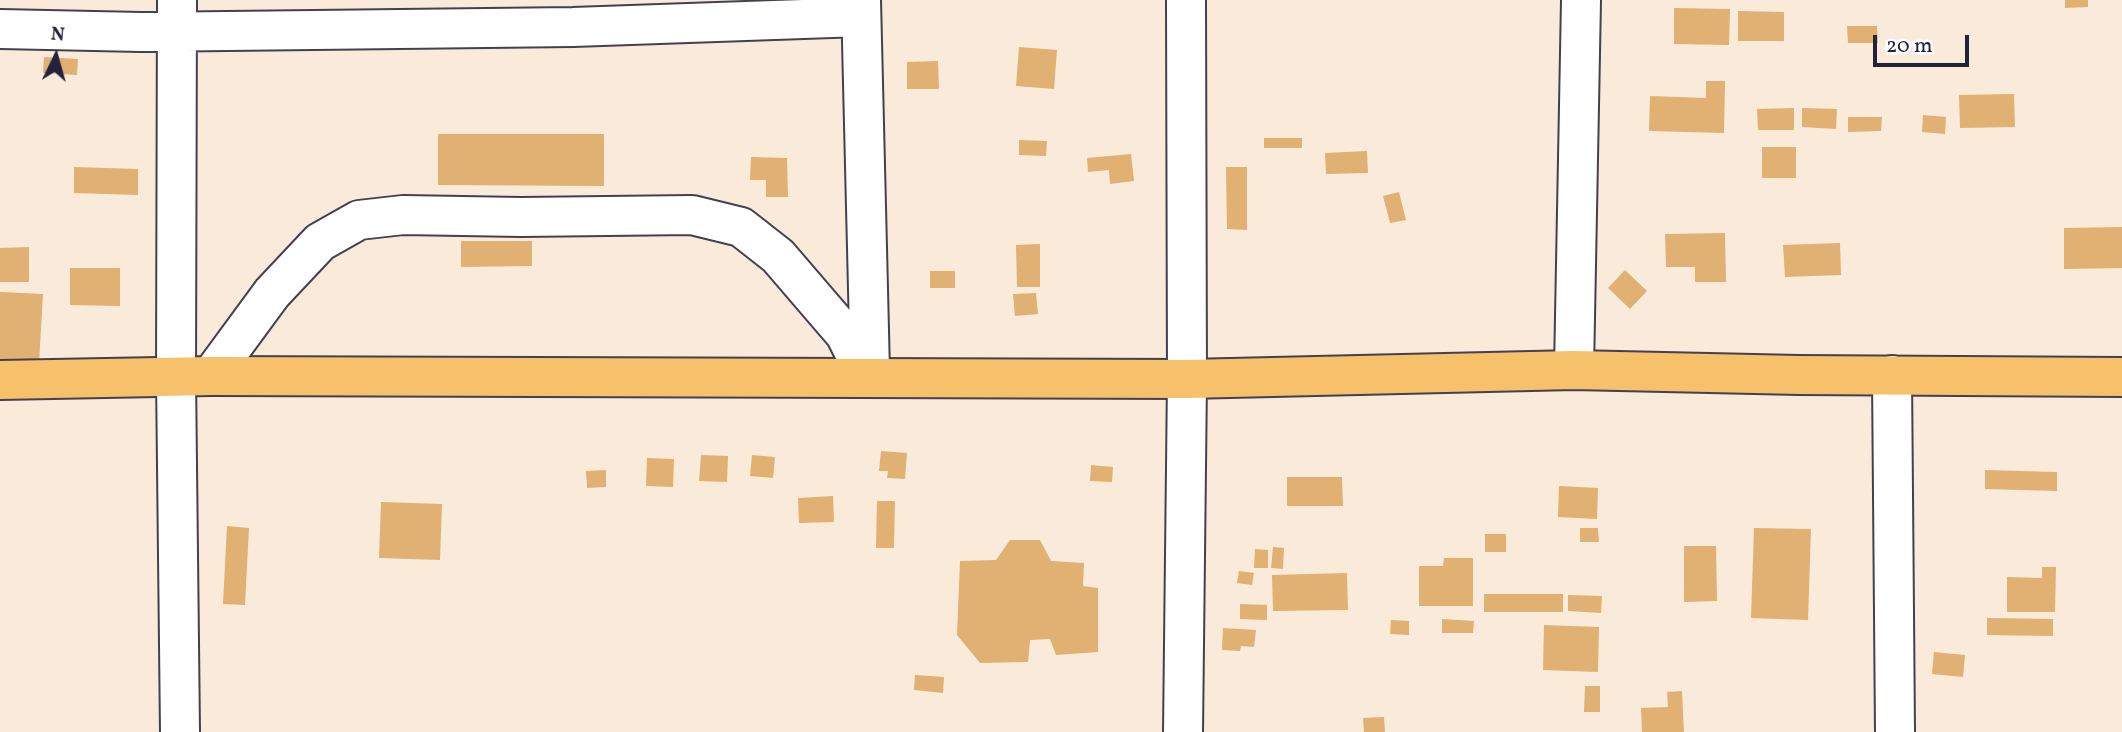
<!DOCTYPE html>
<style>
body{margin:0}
#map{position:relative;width:2122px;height:732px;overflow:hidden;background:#f9eada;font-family:Vollkorn,serif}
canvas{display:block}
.north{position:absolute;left:21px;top:21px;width:70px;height:70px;-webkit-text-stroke:5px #fff;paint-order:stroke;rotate:5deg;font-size:19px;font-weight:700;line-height:28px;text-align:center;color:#22223b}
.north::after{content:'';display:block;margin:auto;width:24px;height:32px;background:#22223b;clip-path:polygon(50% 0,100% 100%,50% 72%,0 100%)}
.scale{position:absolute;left:1873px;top:35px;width:96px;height:32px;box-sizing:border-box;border:4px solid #22223b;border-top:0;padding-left:9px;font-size:21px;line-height:24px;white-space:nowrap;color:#22223b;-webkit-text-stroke:5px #fff;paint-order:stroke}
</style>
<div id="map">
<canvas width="2122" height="732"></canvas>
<div class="north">N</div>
<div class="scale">20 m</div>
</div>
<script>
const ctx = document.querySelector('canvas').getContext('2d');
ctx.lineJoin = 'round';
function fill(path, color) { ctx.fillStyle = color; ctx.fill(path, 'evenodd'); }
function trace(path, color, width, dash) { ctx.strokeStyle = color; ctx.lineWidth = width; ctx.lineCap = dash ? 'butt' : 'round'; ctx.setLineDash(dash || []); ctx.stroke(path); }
fill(new Path2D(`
 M2065 0H2088V7L2065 8Z
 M1674 8 1730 9 1729 45 1674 44Z
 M1738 11 1784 12V41H1738Z
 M1847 26H1877L1878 43H1848Z
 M1019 47 1057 50 1054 89 1016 86Z
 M44 57 78 59 77 75 43 73Z
 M938 61 939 89H907V62Z
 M1706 81H1725L1724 133 1649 131 1650 96 1706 98Z
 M2014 94 2015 127 1960 128 1959 95Z
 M1794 108V130H1758L1757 109Z
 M1802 108 1837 109 1836 129 1802 127Z
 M1923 115 1946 117 1945 134 1922 132Z
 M1848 117H1882L1881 131 1848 132Z
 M438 134H604V186L438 185Z
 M1264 138H1302V148H1264Z
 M1019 140 1047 141 1046 156 1019 155Z
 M1762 147H1796V178H1762Z
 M1367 151 1368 173 1326 174 1325 153Z
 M1131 154 1134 181 1110 184 1109 170 1088 172 1087 158Z
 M751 157 787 158 788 197H766V180H750Z
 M74 167 138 169V195L74 193Z
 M1226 167H1247V230L1227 229Z
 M1399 192 1406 220 1390 223 1383 196Z
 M2122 227V268L2064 269V228Z
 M1725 233 1726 282H1695V267H1666L1665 234Z
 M461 241H532V266L461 267Z
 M1840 243 1841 275 1785 277 1783 245Z
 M1040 244V287H1017L1016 245Z
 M29 247V282H0V248Z
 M70 268H120V306L70 305Z
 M1625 270 1647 291 1630 309 1608 288Z
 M930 271H955V288H930Z
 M0 292 43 294 39 364 0 362Z
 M1036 293 1038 314 1015 316 1013 294Z
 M881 451 907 453 905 479 887 478 888 471H879Z
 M701 455 728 456 727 482 699 481Z
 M752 455 775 457 773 478 750 476Z
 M647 458 674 459 673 487 646 486Z
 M1091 465 1113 467 1112 482 1090 481Z
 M606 470V487L587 488 586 471Z
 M1985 470 2057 472V491L1985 489Z
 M1287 477H1342L1343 506H1287Z
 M1559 486 1598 488 1597 519 1558 517Z
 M833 496 834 522 799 523 798 498Z
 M877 501H895L894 548H876Z
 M381 502 442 504 440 560 379 558Z
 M227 526 249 528 245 605 223 604Z
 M1580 528H1598L1599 542H1580Z
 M1754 528 1811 529 1808 620 1751 618Z
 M1485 534H1506V552H1485Z
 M1010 540H1040L1051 561 1084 563 1083 586 1098 588V652L1056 655 1050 639 1030 640 1028 662 980 663 957 635 960 561 996 560Z
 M1684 546H1716L1717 601 1684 602Z
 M1273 547 1284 548 1283 569 1271 568Z
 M1255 549 1268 550V568H1254Z
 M1444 558H1473V606H1419V566H1443Z
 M2042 567H2056L2055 612H2007V577L2042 578Z
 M1239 571 1254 573 1252 585 1237 583Z
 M1347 573 1348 610 1273 611 1272 575Z
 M1484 594H1563V612H1484Z
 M1568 595 1602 596 1601 613 1568 611Z
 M1240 604 1267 605V620L1240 619Z
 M1987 618 2053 619V636L1987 635Z
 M1442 619 1474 621 1473 633H1442Z
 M1391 620 1409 621V635L1390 634Z
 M1544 625 1599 627 1598 672 1543 670Z
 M1223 628 1256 630 1254 647 1241 646 1240 651 1222 650Z
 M1934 652 1965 655 1963 677 1932 674Z
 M915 675 944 677 943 693 914 690Z
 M1585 686H1600V712H1584Z
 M1682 691 1684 732H1642L1641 708 1668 707 1667 692Z
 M1384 717 1385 732H1364L1363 718Z`), '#e1b173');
const minor = new Path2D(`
 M177 0 176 376 180 732
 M861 0 870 372
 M0 29 141 32 573 27 861 17
 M1574 370 1581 0
 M1892 375 1895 732
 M211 376 272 293 320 242 359 220 403 215 521 217 692 215 741 227 778 256 845 334 867 378
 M1183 732 1187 379 1186 0`);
const highway = new Path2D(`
 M0 380 211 376 1187 379 1574 370 1799 375 2122 377`);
trace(minor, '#424053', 42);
trace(highway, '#424053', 42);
trace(minor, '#fff', 38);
trace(highway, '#f7c06b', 38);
</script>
